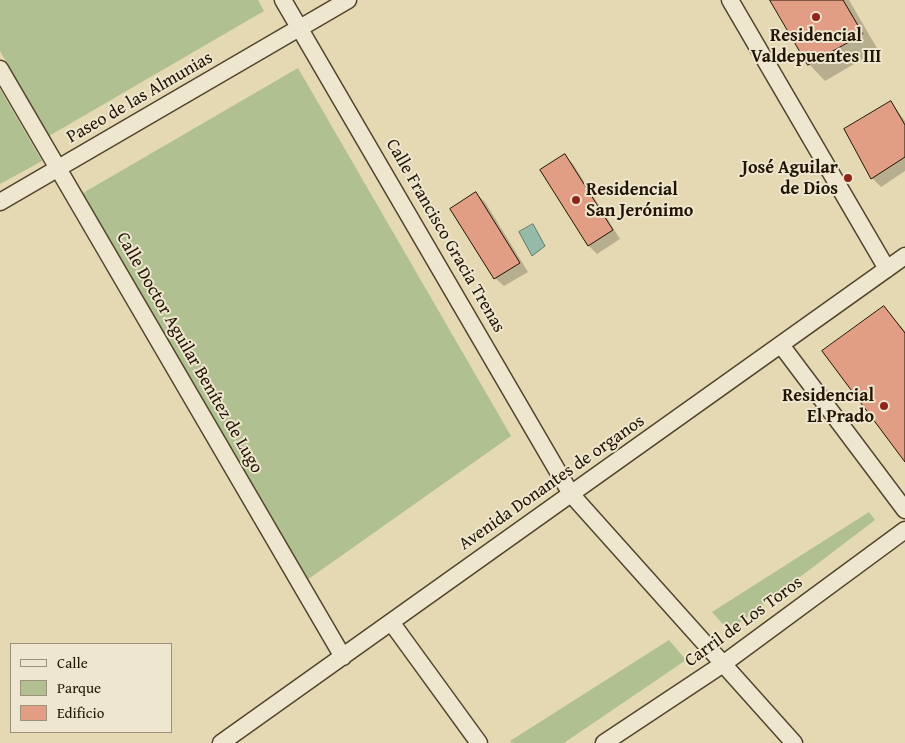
<!DOCTYPE html>
<meta charset="utf-8">
<style>
body{margin:0}
#map{position:relative;width:905px;height:743px;overflow:hidden;background:#e5d9b3;font-family:"Gentium Book Plus",serif}
canvas{display:block}
.legend{position:absolute;left:10px;top:643px;width:162px;height:90px;box-sizing:border-box;background:#eee6ce;border:1px solid #9c927c;margin:0;padding:6px 9px;list-style:none;font-size:15px;color:#211402}
.legend li{display:flex;align-items:center;gap:10px;height:25px}
.legend b{width:25px;border:1px solid #9c927c}
</style>
<div id="map">
<canvas width="905" height="743"></canvas>
<ul class="legend">
<li><b style="height:6px;background:#eee6ce"></b>Calle</li>
<li><b style="height:14px;background:#b0c090"></b>Parque</li>
<li><b style="height:14px;background:#e29e84"></b>Edificio</li>
</ul>
</div>
<script>
const ctx = document.querySelector('canvas').getContext('2d');
ctx.lineJoin = 'round';
function fill(path, color) { ctx.fillStyle = color; ctx.fill(path, 'evenodd'); }
function trace(path, color, width, dash) { ctx.strokeStyle = color; ctx.lineWidth = width; ctx.lineCap = dash ? 'butt' : 'round'; ctx.setLineDash(dash || []); ctx.stroke(path); }
function write(font, color, halo, rows, align = 'center') {
  ctx.font = font + ' "Gentium Book Plus",serif'; ctx.lineWidth = 4; ctx.setLineDash([]); ctx.textBaseline = 'middle'; ctx.strokeStyle = halo; ctx.fillStyle = color; for (const [text, x, y, turn = 0] of rows) {
    ctx.save(); ctx.translate(x, y); ctx.rotate((+turn || 0) * Math.PI / 180); ctx.textAlign = isNaN(turn) ? turn : align; if (halo) ctx.strokeText(text, 0, 0); ctx.fillText(text, 0, 0); ctx.restore();
  }
}
fill(new Path2D(`
 M0 0H258L264 11 49 136 0 51Z
 M298 68 511 436 307 580 83 193Z
 M0 89 42 161 0 184Z
 M869 512 875 520 729 631 712 612Z
 M669 640 686 660 564 743H512L510 741Z`), '#b0c090');
const water = new Path2D(`
 M533 224 545 246 532 256 519 232Z`);
fill(water, '#96baa9');
trace(water, '#677866', 1);
fill(new Path2D(`
 M772 0H849L878 50 825 81 809 64Z
 M891 102 905 121V171L881 187 872 178 846 129Z
 M565 156 573 164 620 239 597 254 588 245Z
 M476 194 485 202 528 272 504 286 495 278Z
 M884 308 905 331V460Z`), '#0003');
const building = new Path2D(`
 M770 0H843L863 34 808 65Z
 M891 101 905 125V157L871 179 844 129Z
 M565 154 613 230 588 246 540 170Z
 M476 192 520 263 494 279 450 209Z
 M884 306 905 333V462L822 351Z`);
fill(building, '#e29e84');
trace(building, '#211402', 1);
const minor = new Path2D(`
 M283 0 571 494 794 743
 M730 0 887 269
 M300 28 348 0
 M0 69 343 657
 M0 202 299 28
 M781 345 905 510
 M391 622 479 743
 M221 743 905 256
 M604 743 723 664 905 530`);
trace(minor, '#52452e', 19);
trace(minor, '#eee6ce', 16);
for (const [x, y, r, color] of [
 [816,17,5,"#8f2418"],
 [848,178,5,"#8f2418"],
 [576,200,5,"#8f2418"],
 [884,406,5,"#8f2418"]
]) { const dot = new Path2D(); dot.arc(x, y, r, 0, 2 * Math.PI); ctx.fillStyle = color; ctx.fill(dot); trace(dot, '#eee6ce', 2); }
write('bold 18px', '#211402', '#eee6ce', [
 ["Residencial",816,36,"center"],
 ["Valdepuentes III",816,57,"center"],
 ["José Aguilar",838,168],
 ["de Dios",838,189],
 ["Residencial",586,190,"left"],
 ["San Jerónimo",586,211,"left"],
 ["Residencial",874,396],
 ["El Prado",874,417]
], 'right');
write('18px', '#211402', '#eee6ce', [
 ["Paseo de las Almunias",140,98,-30],
 ["Calle Francisco Gracia Trenas",445,236,60],
 ["Calle Doctor Aguilar Benítez de Lugo",189,353,60],
 ["Avenida Donantes de organos",552,483,-35],
 ["Carril de Los Toros",744,622,-36]
]);
</script>
